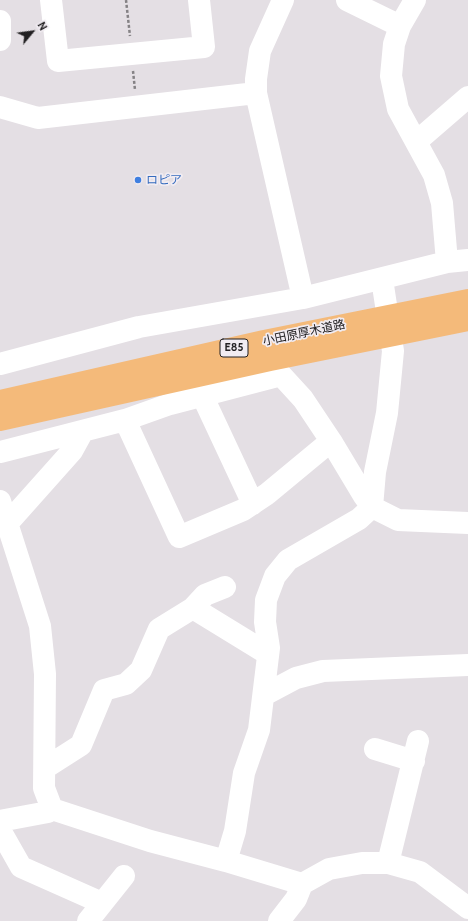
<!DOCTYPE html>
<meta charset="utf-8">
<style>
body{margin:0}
#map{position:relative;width:468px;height:921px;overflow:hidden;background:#e4dfe4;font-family:Cabin,sans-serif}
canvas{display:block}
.north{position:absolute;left:12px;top:12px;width:40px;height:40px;-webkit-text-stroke:3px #f1ecf2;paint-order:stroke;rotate:61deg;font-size:11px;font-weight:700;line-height:16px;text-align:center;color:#222022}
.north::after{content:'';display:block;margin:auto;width:14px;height:18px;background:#222022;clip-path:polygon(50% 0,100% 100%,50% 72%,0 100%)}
</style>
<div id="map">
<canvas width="468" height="921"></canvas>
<div class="north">N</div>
</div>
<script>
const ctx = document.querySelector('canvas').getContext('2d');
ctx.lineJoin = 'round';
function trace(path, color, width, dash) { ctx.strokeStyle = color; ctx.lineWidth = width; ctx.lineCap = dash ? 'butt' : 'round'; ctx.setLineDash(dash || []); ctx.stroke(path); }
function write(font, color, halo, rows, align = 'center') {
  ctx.font = font + ' Cabin,"Noto Sans JP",sans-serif'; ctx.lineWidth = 3.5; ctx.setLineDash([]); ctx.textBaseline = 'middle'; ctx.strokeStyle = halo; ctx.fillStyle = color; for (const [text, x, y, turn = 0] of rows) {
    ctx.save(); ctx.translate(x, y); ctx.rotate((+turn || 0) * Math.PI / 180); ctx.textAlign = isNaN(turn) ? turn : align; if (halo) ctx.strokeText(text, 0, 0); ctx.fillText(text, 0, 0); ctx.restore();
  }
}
trace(new Path2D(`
 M126 0 130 36
 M133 71 135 90`), '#858285', 2.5, [3, 2]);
trace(new Path2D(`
 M51 0 58 61 204 47 199 0
 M283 0 260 51 256 79V93L303 298
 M347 0 400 26
 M415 0 400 26 394 44 391 76 398 109 434 175 442 203 447 262
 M0 21V40
 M0 107 38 118 256 93
 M416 142 468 97
 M0 364 139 327 303 298 447 262 468 260
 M202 395 253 504
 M125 420 179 537 243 510 267 494 331 441
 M0 452 125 420 170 404 281 375 303 399 331 441 364 496 372 507 398 520 468 523
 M0 501 40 626 45 674 44 788 52 809
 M7 524 72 451 83 431
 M193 608 205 595 225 587
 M264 695 296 678 323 671 468 665
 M375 749 414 761
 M45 768 81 745 104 690 126 684 141 670 159 629 193 608 268 654
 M52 809 150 841 226 861 302 884
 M0 821 48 812 52 809
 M0 830 21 867 102 903
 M226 861 235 831 244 773 259 730 269 648 265 622 266 600 275 576 288 560 359 519 372 507 375 472 387 413 393 351 382 279
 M388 863 418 741
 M88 921 124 876
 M279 921 296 899 302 884 329 869 362 863H388L420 872 468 908`), '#fff', 22);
trace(new Path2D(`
 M0 401 264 341 468 300
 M0 420 270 360 468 320`), '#f4ba7a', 22);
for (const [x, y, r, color] of [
 [138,180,4,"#3f7fe0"]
]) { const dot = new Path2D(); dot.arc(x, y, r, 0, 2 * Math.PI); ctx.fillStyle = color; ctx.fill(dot); trace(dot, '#f1ecf2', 1.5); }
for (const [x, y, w] of [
 [234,348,28]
]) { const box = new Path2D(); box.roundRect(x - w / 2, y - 9, w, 18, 3); ctx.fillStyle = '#f1ecf2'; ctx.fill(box); trace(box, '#222022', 1); }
write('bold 11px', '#222022', null, [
 ["E85",234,348]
]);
write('12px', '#366cbe', '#f1ecf2', [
 ["ロピア",146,180]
], 'left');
write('12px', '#222022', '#f1ecf2', [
 ["小田原厚木道路",304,333,-12]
]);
</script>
